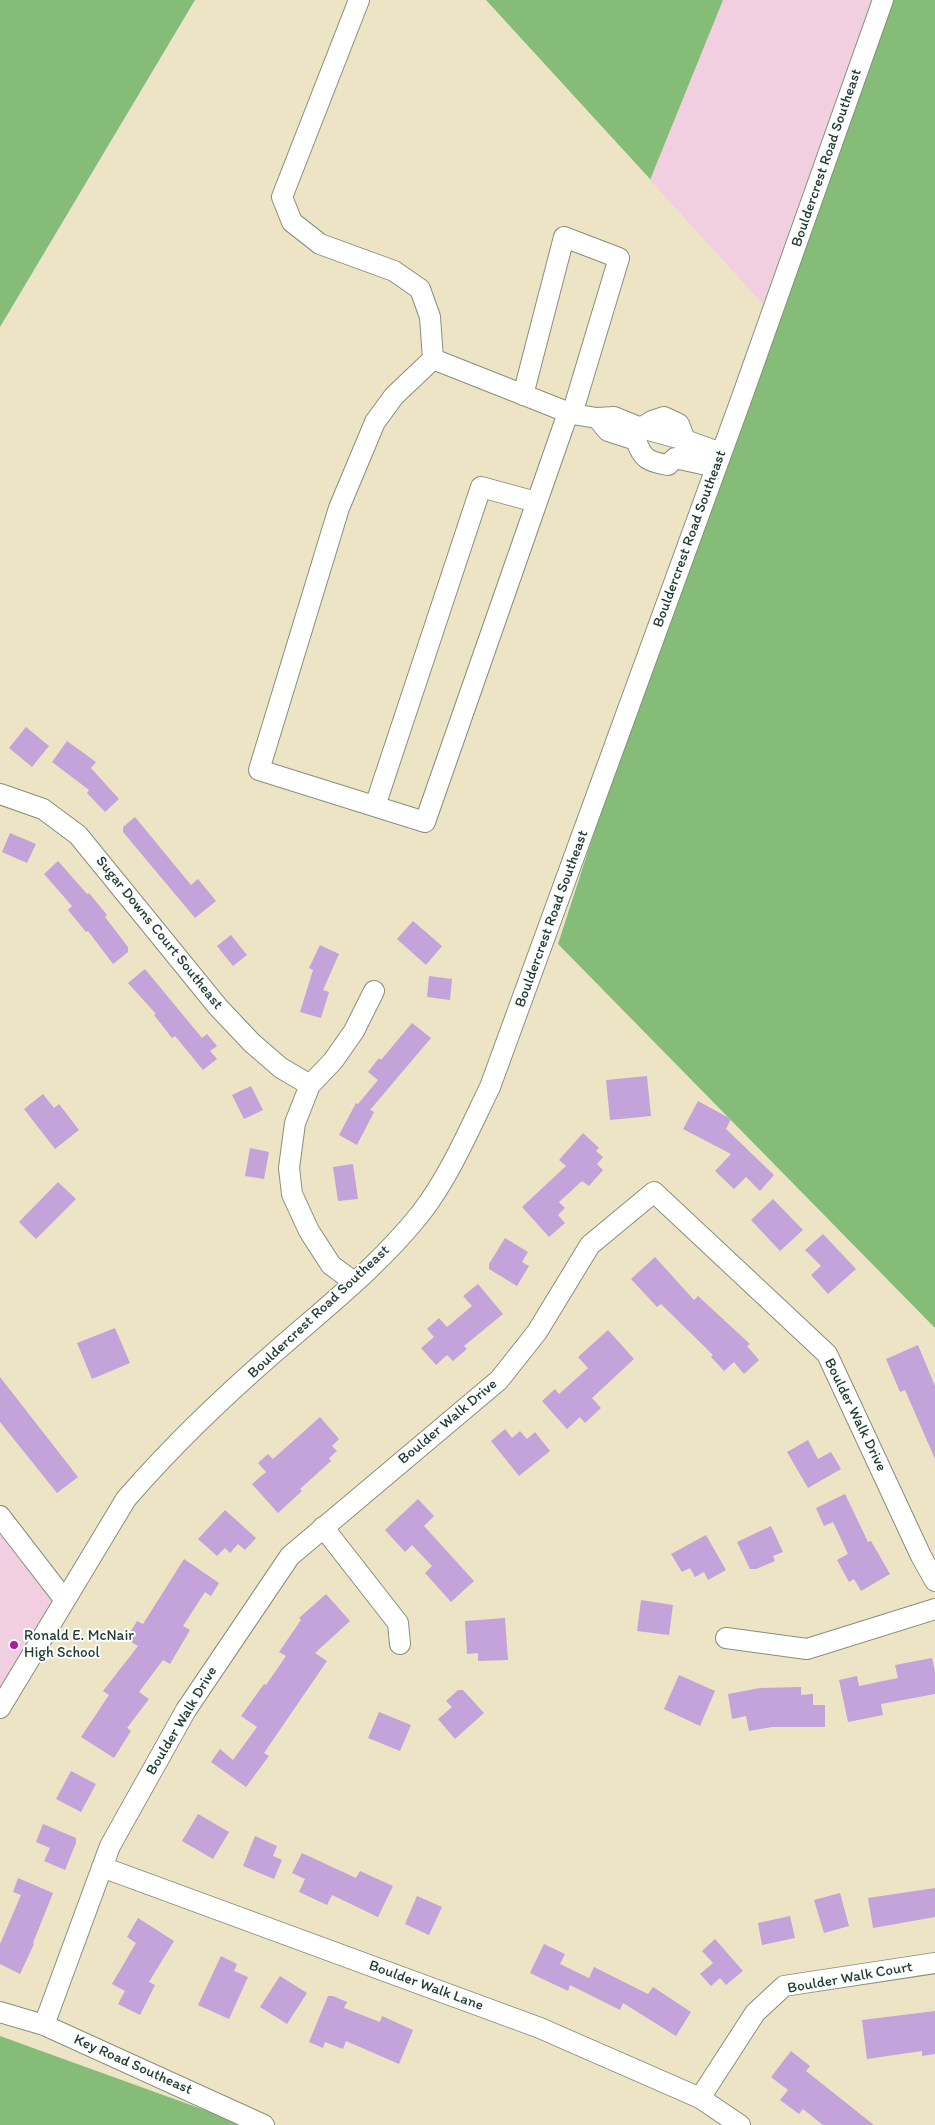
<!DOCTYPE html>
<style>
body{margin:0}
canvas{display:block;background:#ece4c5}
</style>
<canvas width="935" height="2125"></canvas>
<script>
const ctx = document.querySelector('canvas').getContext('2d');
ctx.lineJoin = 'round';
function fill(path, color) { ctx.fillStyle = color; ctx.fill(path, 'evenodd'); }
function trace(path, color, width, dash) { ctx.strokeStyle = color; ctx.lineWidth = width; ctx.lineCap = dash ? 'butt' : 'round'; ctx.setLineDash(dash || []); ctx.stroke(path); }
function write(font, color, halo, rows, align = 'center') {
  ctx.font = font + ' Itim,sans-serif'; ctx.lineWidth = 4; ctx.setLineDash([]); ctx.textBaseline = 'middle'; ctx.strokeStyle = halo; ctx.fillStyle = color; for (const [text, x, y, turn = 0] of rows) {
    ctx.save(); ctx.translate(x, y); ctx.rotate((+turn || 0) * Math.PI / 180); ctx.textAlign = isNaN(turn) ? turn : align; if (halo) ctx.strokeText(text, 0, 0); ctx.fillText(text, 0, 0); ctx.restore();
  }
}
fill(new Path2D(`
 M723 0H881L770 312 650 180Z
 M0 1521 56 1597 0 1692Z`), '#f2cfe0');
fill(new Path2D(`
 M0 0H195L0 327Z
 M486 0H723L650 180V179Z
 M881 0H935V1328L558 944 619 756Z
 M0 2036 246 2125H0Z`), '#84bc78');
fill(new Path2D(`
 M26 727 49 746 32 767 9 748Z
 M67 741 96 762 91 768 119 799 105 812 87 793 89 790 52 762Z
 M135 817 191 885 198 879 216 901 195 918 123 832V827Z
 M10 833 36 844 27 863 2 852Z
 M58 861 87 894 89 893 107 915 105 917 128 947V952L113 964 88 931 86 932 68 910 72 906 44 874Z
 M413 921 442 946 426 965 397 939Z
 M231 935 247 955 233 966 217 946Z
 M320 945 339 954 323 990 329 992 321 1018 300 1012 313 970 309 968Z
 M145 969 202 1038 207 1034 217 1046 210 1051 217 1059 203 1070 175 1036 172 1038 154 1015 156 1014 128 983Z
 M429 976 452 979 450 1000 427 997Z
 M412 1023 431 1038 370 1110 374 1112 357 1145 339 1135 356 1103 358 1104 378 1080 368 1072 379 1058 381 1060Z
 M647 1076 651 1116 610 1120 606 1080Z
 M251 1086 263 1110 244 1119 232 1095Z
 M43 1094 54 1108 59 1104 79 1130 55 1149 24 1109Z
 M698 1101 731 1119 726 1129 774 1175 760 1191 746 1177 734 1189 715 1171 731 1154 683 1129Z
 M583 1133 599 1148 596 1151 603 1157 597 1164 603 1170 589 1186 582 1181 559 1202 565 1208 558 1215 565 1223 549 1237 522 1207 566 1166 559 1160Z
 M250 1148 269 1152 264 1179 245 1176Z
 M353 1164 358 1199 338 1201 333 1167Z
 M58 1182 76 1199 36 1239 19 1222Z
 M773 1199 803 1230 780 1251 751 1220Z
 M823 1234 856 1269 828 1294 811 1275 821 1266 805 1250Z
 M505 1238 528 1252 522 1262 529 1266 517 1286 489 1269V1264Z
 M655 1257 694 1300 698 1296 750 1344 747 1346 759 1360 744 1374 734 1362 724 1371 711 1357 713 1355 661 1304 657 1307 631 1279Z
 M478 1284 503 1314 464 1346 467 1349 453 1361 447 1355 436 1365 421 1348 434 1337 427 1329 439 1318 447 1327 472 1306 463 1296Z
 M115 1328 130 1363 92 1379 77 1343Z
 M608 1330 634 1359 592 1398 601 1408 585 1423 580 1417 567 1429 542 1401 555 1389 559 1394 588 1368 578 1357Z
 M918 1345 935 1386V1459L905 1390 900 1392 886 1359Z
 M0 1377 78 1477 57 1493 0 1422Z
 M320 1417 339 1439 332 1446 337 1451 329 1458 331 1461 300 1489 302 1491 278 1513 252 1484 266 1472 258 1463 268 1454 273 1459Z
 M505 1429 512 1438 520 1431 527 1439 535 1432 550 1451 519 1476 491 1441Z
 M808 1440 818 1459 831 1452 841 1469 808 1488 787 1452Z
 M845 1494 868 1542 871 1541 890 1574 861 1591 854 1579 849 1582 837 1560 848 1554 833 1522 824 1526 816 1508Z
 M418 1499 434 1516 424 1526 474 1581 451 1602 425 1573 432 1566 412 1545 405 1552 385 1530Z
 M225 1510 256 1538 245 1550 238 1544 230 1553 225 1548 217 1556 198 1539Z
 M771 1526 783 1552 773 1556 775 1561 756 1569H750L737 1542Z
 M706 1535 726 1570 708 1580 704 1572 695 1577 690 1568 682 1572 671 1554Z
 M184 1559 219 1583 211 1596 205 1592 183 1626 190 1630 170 1664 163 1660 139 1692 149 1699 127 1728 131 1731 114 1758 81 1737 109 1695 103 1691 138 1646 126 1639 137 1621 143 1624Z
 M326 1594 350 1621 315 1653 327 1661 264 1753 269 1756 246 1787 211 1762 220 1749 233 1760 257 1727 241 1716 264 1684 266 1685 286 1656 279 1652 301 1620 299 1618Z
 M641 1600 673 1605 669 1635 637 1631Z
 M505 1618 508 1660 478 1661V1653L467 1654 465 1621Z
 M932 1658 935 1672V1694L881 1704 883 1715 848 1722 839 1680 857 1676 859 1686 898 1678 895 1665Z
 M679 1675 715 1691 700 1726 664 1709Z
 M801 1687V1695L813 1694V1705H825V1727H772L749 1731 746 1716 732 1719 728 1694 760 1688Z
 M458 1690H463L484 1713 455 1739 438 1719 452 1707 446 1701Z
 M379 1712 411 1725 400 1751 368 1738Z
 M71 1771 96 1784 81 1812 56 1799Z
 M198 1814 229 1832 213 1859 182 1841Z
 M43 1824 76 1838V1843L65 1870 44 1861 50 1848 36 1842Z
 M255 1836 277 1846 273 1856 282 1860 274 1879 243 1866Z
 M302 1853 356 1878 360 1871 393 1886 378 1917 332 1895 327 1905 299 1892 305 1879 292 1873Z
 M18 1878 53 1893 33 1943 34 1944 20 1974 0 1964V1944L21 1895 13 1892Z
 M935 1888V1917L873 1928 868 1898Z
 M840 1893 849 1926 824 1933 814 1900Z
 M417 1896 442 1907 429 1935 405 1924Z
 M790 1916 795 1938 762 1945 758 1923Z
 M138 1918 174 1941 149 1982 155 1985 140 2015 118 2004 125 1991 112 1984 136 1943 127 1937Z
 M715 1939 743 1971 726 1985 720 1978 711 1986 700 1974 713 1963 702 1951Z
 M544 1944 565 1954 560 1964 589 1978 594 1967 648 1994 653 1987 691 2012 676 2036 623 2003 620 2010 570 1985 568 1991 530 1973Z
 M221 1956 237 1964 234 1971 248 1977 229 2019 198 2005Z
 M280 1976 307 1993 287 2024 260 2007Z
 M328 1996H333L347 2002 344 2008 380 2022 382 2016 413 2030 399 2064 346 2041 343 2049 325 2042 323 2048 309 2042Z
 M935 2011V2054L922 2056V2051L867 2059 862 2020Z
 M791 2051 810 2066 806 2071 874 2125H823L803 2109 799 2114 780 2100 788 2090 771 2077Z`), '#c3a3d9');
const minor = new Path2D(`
 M359 0 282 197 292 222 320 244 394 271 420 289 430 317 433 359
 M433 359 394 396 375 422 339 508 259 770 425 822 568 413
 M433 359 572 414 597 418 614 417 641 428 652 421 664 417 679 424 685 440 721 453
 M523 395 564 237 619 258 572 414
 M597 418 608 431 636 440C642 459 649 462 668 465L675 458 716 467
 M638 435 641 428 685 440
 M0 794 43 809 78 835 218 1007 252 1043 281 1068 310 1085
 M375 806 481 487 536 502
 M354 1282 331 1265 309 1231 292 1194 289 1168 295 1123 310 1085 333 1061 354 1031 374 991
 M0 1516 64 1599
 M323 1527 398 1623 400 1644
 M726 1638 807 1649 935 1609
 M0 1708 126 1499C172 1446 223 1397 275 1352 325 1308 379 1266 421 1213 450 1175 469 1130 490 1087L742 397 883 0
 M102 1867 540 2028 700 2098 740 2125
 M0 2012 44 2025 264 2125
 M44 2025 110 1846 186 1710 290 1556 499 1380 537 1332 590 1245 654 1192 827 1354 921 1556 935 1581
 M700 2098 755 2013 784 1986 935 1963`);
trace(minor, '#86907c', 22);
trace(minor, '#fff', 20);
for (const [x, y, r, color] of [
 [14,1645,5,"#b5179e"]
]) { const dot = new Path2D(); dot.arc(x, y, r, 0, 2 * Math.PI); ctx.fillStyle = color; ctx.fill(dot); trace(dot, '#fff', 2); }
write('15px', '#1f3d34', '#fff', [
 ["Bouldercrest Road Southeast",827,158,-71],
 ["Bouldercrest Road Southeast",690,539,-70],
 ["Bouldercrest Road Southeast",552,919,-70],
 ["Sugar Downs Court Southeast",159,933,51],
 ["Bouldercrest Road Southeast",319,1312,-43],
 ["Boulder Walk Drive",855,1415,64],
 ["Boulder Walk Drive",448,1422,-40],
 ["Boulder Walk Drive",182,1721,-59],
 ["Boulder Walk Court",850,1978,-10],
 ["Boulder Walk Lane",426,1986,20],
 ["Key Road Southeast",133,2065,24]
]);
write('15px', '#1f3d34', '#fff', [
 ["Ronald E. McNair",24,1636],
 ["High School",24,1653]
], 'left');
</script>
